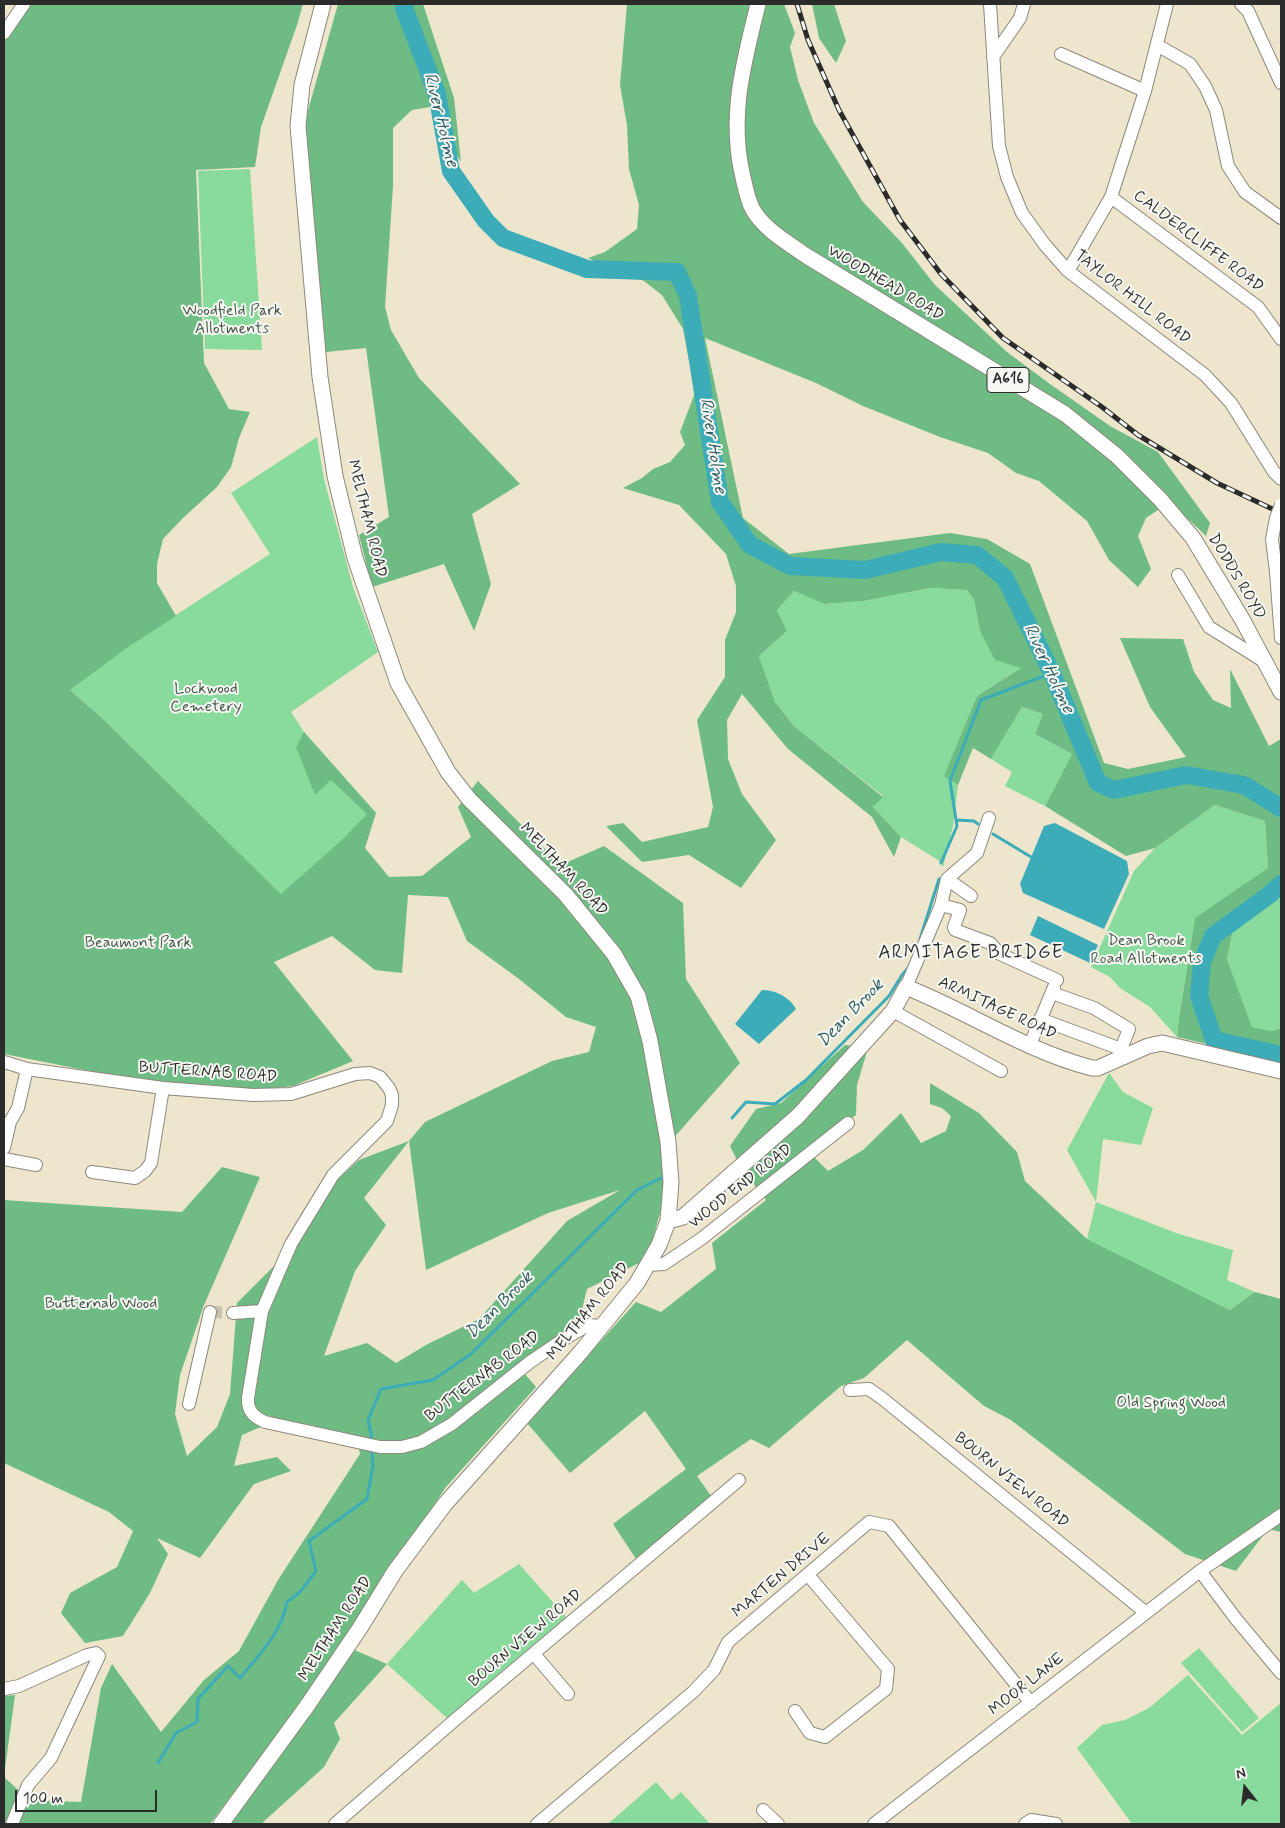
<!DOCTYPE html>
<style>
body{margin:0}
#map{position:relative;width:1285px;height:1828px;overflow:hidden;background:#ede6cd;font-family:Mynerve,sans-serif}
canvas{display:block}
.frame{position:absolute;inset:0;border:5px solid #2b2b2b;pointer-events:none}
.north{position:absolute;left:1220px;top:1763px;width:50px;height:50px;-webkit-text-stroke:4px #f6f6f2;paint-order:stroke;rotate:344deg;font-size:14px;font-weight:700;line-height:20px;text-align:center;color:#2b2b2b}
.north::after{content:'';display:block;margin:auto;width:18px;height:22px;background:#2b2b2b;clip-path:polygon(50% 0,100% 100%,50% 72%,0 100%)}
.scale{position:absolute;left:15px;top:1790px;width:142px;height:22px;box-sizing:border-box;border:2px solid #2b2b2b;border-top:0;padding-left:6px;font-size:15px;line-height:18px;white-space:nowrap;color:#2b2b2b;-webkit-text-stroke:4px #f6f6f2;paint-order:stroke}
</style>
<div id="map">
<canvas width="1285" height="1828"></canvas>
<div class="frame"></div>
<div class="north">N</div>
<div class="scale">100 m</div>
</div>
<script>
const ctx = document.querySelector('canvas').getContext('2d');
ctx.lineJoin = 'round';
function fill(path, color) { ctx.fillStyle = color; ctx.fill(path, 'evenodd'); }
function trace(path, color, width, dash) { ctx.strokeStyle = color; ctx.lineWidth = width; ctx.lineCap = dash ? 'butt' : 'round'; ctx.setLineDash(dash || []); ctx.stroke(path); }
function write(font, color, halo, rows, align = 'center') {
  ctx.font = font + ' Mynerve,sans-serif'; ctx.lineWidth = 4; ctx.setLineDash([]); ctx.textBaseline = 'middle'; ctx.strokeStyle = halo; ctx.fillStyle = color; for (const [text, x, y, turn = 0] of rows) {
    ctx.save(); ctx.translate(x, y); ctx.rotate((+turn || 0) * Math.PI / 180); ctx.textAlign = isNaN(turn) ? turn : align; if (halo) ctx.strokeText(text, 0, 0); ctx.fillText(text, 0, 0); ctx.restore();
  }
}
fill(new Path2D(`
 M250 169 262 350 205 349 198 171Z
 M317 437 324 479 353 587 378 652 291 712 304 732 376 813 282 895 102 718 70 690 128 646 270 554 231 493Z
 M930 588 967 590 974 600 980 631 1021 668 977 696 945 776 958 785 953 826 943 867 938 860 901 837 873 807 883 796 794 726 775 702 759 656 787 631 777 610 794 591 824 604 864 601Z
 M1022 707 1043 714 1035 734 1072 754 1045 806 1005 786 1012 772 991 759Z
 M1215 805 1265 821 1268 868 1195 919 1179 1017 1177 1037 1150 1007 1120 988 1110 977 1091 967 1134 871 1155 848Z
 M1281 892V1028L1272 1031 1252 1027 1227 959 1233 930Z
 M1109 1073 1123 1092 1153 1108 1141 1145 1103 1139 1096 1202 1176 1233 1233 1250 1227 1280 1255 1292 1230 1310 1087 1239 1096 1202 1067 1150Z
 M519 1564 566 1617 447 1718 387 1664 462 1580 474 1593Z
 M1199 1648 1259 1718 1242 1732 1181 1663Z
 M1188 1675 1242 1735 1281 1703V1824H1132L1077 1748 1102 1725 1125 1720 1149 1708Z
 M656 1782 672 1800 681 1792 710 1824H608Z`), '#88db9d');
fill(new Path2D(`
 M28 4H303L297 25 261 127 255 167 196 170 204 363 229 409 250 412 239 438 231 467 217 487 183 518 163 539 157 564V583L176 616 128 647 70 690 102 718 281 894 343 839 367 814 331 780 315 795 296 747 304 732 376 813 365 848 389 877 422 876 471 837 458 807 478 781 561 865 604 846 683 903 686 979 740 1063 662 1151 666 1192 647 1259 587 1289 578 1326 519 1367 536 1387 446 1487 293 1713 210 1824H4V1777L29 1800 81 1802 101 1688 112 1664 161 1732 204 1680 239 1651 278 1580 360 1454 357 1439 312 1425 277 1420 242 1435 234 1466 277 1457 291 1471 254 1484 200 1558 157 1538 168 1554 150 1593 123 1636 85 1643 61 1613 70 1593 117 1567 133 1531 109 1512 4 1463V1200L182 1212 222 1167 260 1177 204 1305 180 1375 175 1414 187 1456 217 1427 230 1394 237 1303 284 1256 302 1212 359 1160 409 1141 425 1122 552 1061 589 1052 596 1027 566 1017 519 979 467 941 448 897 408 895 402 973 375 970 332 936 274 962 353 1061 293 1086 259 1090 155 1084 4 1054V39ZM409 1141 426 1270 548 1213 620 1190 567 1221 479 1319 426 1345 396 1363 367 1343 324 1356 355 1271 386 1225 364 1198Z
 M338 4H423L454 98 461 162 430 107 412 110 393 128V186L385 307 391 330 419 378 520 484 472 514 491 584 474 631 444 564 372 587 359 535 389 517 366 348 326 352 305 121Z
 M627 4H784L795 33 790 47 798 80 814 123 863 202 902 243 935 285 1007 352 1050 384 1110 426 1158 452 1210 523 1206 536 1184 515 1158 510 1146 518 1138 536 1151 569 1138 587 1109 560 1087 521 1039 481 1016 473 988 453 940 437 863 406 816 383 705 338 743 518 789 554 950 533 987 539 1030 564 1104 763 1128 769 1186 757 1150 707 1120 638 1183 639 1194 672 1213 700 1231 708 1230 669 1269 746 1281 739V892L1233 930 1227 959 1252 1027 1272 1031 1281 1028V1061L1177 1037 1179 1018 1195 918 1268 868 1265 821 1215 805 1155 848 1126 856 1045 806 1072 754 1035 734 1043 714 1022 707 991 759 973 748 958 785 944 776 977 696 1021 668 995 660 980 631 974 600 967 590 930 588 864 601 824 604 794 591 777 610 787 631 759 656 775 702 794 726 883 797 873 807 901 837 894 857 872 817 788 749 742 694 727 720 728 759 742 794 776 840 741 888 689 855 642 862 606 826 623 823 642 842 708 827 713 807 697 720 725 677V640L736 612V586L726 554 679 505 623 488 642 478 653 469 670 462 685 445 680 432 695 393 683 329 662 295 644 281 588 258 605 252 637 229 639 205 629 169 627 125 620 85Z
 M812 4H834L846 41 836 63 819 38Z
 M845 1045 868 1048 857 1085 856 1115 817 1144 812 1155 828 1171 863 1150 901 1113 921 1143 946 1131 951 1116 942 1108 930 1104V1083L979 1113 1017 1152 1025 1181 1087 1239 1230 1310 1255 1292 1281 1299V1532L1268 1529 1236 1571 1185 1554 1011 1420 984 1406 907 1340 864 1378 841 1386 769 1448 751 1439 697 1476 711 1496 636 1559 613 1524 686 1469 645 1411 570 1473 527 1423 636 1302 661 1312 716 1269 712 1243 766 1200 741 1168 730 1146 756 1109 781 1103Z
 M352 1649 387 1664 334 1723 340 1739 324 1767 261 1824H229Z
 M15 1695 4 1776V1696Z`), '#6ebb84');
fill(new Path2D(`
 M1055 823 1127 861 1129 874 1104 929 1023 893 1020 884 1044 826Z
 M1038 916 1098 945 1090 963 1030 935Z
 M762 990C775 990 790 997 796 1009L759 1044 735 1024Z`), '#3cacb8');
trace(new Path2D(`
 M956 820 974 821 978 824
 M993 834 1031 857
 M941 863 957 826 950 781 981 700 1052 673
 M920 939 939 879
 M732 1118 746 1102 775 1104 806 1080 889 996 902 975 908 968
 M372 1439 368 1420 381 1389 433 1380 471 1354 637 1190 661 1178
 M158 1763 176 1733 197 1722 198 1699 228 1666 240 1678C259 1655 282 1632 287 1602L300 1592 316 1571 309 1541 367 1499 373 1466 372 1451`), '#3cacb8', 3);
trace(new Path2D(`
 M405 4 404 8 437 94 451 171 486 221 503 238 587 269 677 272 688 296 720 502 750 545 790 566 865 570 941 552 977 555 1005 578 1052 673 1098 783 1114 790 1186 775 1244 785 1281 808
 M1281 884 1269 895 1213 936 1202 962 1199 996 1214 1040 1281 1055`), '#3cacb8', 18);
trace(new Path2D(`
 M210 1312 233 1313`), '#c6c1ad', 12, [12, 6]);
const minor = new Path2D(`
 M990 4 999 146 1007 177 1022 213 1045 245 1068 271 1205 375 1231 403 1274 472 1281 479
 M1241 4 1248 11 1281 83
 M4 33 24 4
 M1157 45 1190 64 1205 86 1216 110 1228 166 1245 192 1281 218
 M1061 54 1145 91
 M993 57 1020 18 1024 4
 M1111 197 1258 307 1281 339
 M1068 271 1111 197 1145 91 1167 4
 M1276 518 1272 539 1276 572 1281 638
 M1178 575 1209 627 1265 662
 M947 879 971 896
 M941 905 960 910 954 927 955 930 990 943 1000 954 1057 980
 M906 987 941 905 947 879 977 853 989 818
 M1052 993 1094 1008 1129 1029 1121 1049
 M893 1011 1001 1071
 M1040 1019 1121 1049 1124 1058
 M1029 1047 1054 987
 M4 1062 27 1069 163 1088 253 1095 291 1094 355 1074 370 1073 380 1077 389 1088 392 1095V1105L387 1121 333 1175 291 1244 262 1311 248 1398C247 1411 254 1417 265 1422L380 1447H402L421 1442 452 1424 530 1362 564 1339 588 1325 603 1326
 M4 1148 10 1122 18 1108 27 1069
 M4 1159 36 1165
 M92 1172 135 1178 145 1171 151 1163 163 1088
 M648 1265 664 1264 701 1239 848 1123
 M233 1313 262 1311
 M850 1390 869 1389 883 1399 1145 1612
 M189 1404 210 1312
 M1200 1571 1236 1619 1281 1673
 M534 1654 568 1694
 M4 1689 19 1686 87 1655 96 1653 99 1656 51 1758 28 1785 12 1824
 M795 1711 810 1733 825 1737 886 1689 888 1669 808 1575
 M763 1810 778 1824
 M335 1824 456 1719 739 1480
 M537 1824 693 1692 714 1670 728 1642 869 1522 889 1526 1031 1703
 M874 1824 1200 1571 1281 1515
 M1025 1824 1031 1820 1056 1824`);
const major = new Path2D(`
 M758 4C744 62 729 113 742 173 745 185 747 199 753 210 765 230 787 242 805 255L1065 414 1117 456 1160 499 1193 538 1242 619 1281 692
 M668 1221 683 1217 798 1116 893 1011 906 987C969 1012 1026 1051 1092 1068H1098L1148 1046 1162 1043 1281 1071
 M221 1824 307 1706 360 1628 395 1571 445 1504 580 1353 637 1283 659 1245 668 1221 671 1182 668 1142 650 1041 638 996 614 954 566 895 469 799 448 772 398 683 355 558 335 476 320 377 298 126 302 85 323 4`);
trace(minor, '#8c887c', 14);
trace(major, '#8c887c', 17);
trace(minor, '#fff', 12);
trace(major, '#fff', 15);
const rail = new Path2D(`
 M797 4 808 40 839 110 900 220 941 274 1003 338 1102 407 1138 435 1217 483 1281 513`);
trace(rail, '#2b2b2b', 5);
trace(rail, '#f6f6f2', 3, [9]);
const minorBridge = new Path2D(`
 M1276 518 1281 505`);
trace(minorBridge, '#8c887c', 14, []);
trace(minorBridge, '#fff', 12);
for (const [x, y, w] of [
 [1008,380,42]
]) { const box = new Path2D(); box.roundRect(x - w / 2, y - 12.5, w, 25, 4); ctx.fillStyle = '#f6f6f2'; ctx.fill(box); trace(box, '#2b2b2b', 1); }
write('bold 15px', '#2b2b2b', null, [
 ["A616",1008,380]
]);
write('16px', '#2b2b2b', '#f6f6f2', [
 ["CALDERCLIFFE ROAD",1198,242,37],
 ["WOODHEAD ROAD",885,284,31],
 ["TAYLOR HILL ROAD",1132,298,38],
 ["MELTHAM ROAD",366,519,76],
 ["DODDS ROYD",1236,577,59],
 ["MELTHAM ROAD",563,870,47],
 ["ARMITAGE ROAD",997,1009,25],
 ["BUTTERNAB ROAD",208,1073,4],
 ["WOOD END ROAD",741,1187,-38],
 ["MELTHAM ROAD",589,1312,-51],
 ["BUTTERNAB ROAD",483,1377,-37],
 ["BOURN VIEW ROAD",1011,1481,39],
 ["MARTEN DRIVE",782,1576,-40],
 ["MELTHAM ROAD",336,1629,-57],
 ["BOURN VIEW ROAD",526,1639,-40],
 ["MOOR LANE",1027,1685,-38]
]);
write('16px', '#425748', '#f6f6f2', [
 ["Woodfield Park",232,312],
 ["Allotments",232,330],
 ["Lockwood",206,690],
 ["Cemetery",206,708],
 ["Dean Brook",1146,942],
 ["Road Allotments",1146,960],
 ["Beaumont Park",138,944],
 ["Butternab Wood",101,1305],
 ["Old Spring Wood",1171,1404]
]);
write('italic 18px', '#325f63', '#f6f6f2', [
 ["River Holme",440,120,76],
 ["River Holme",712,446,81],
 ["River Holme",1048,669,65],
 ["Dean Brook",851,1014,-46],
 ["Dean Brook",500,1306,-45]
]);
ctx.letterSpacing = '1px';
write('19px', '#2b2b2b', '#f6f6f2', [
 ["ARMITAGE BRIDGE",971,954]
]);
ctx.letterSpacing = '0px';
</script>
